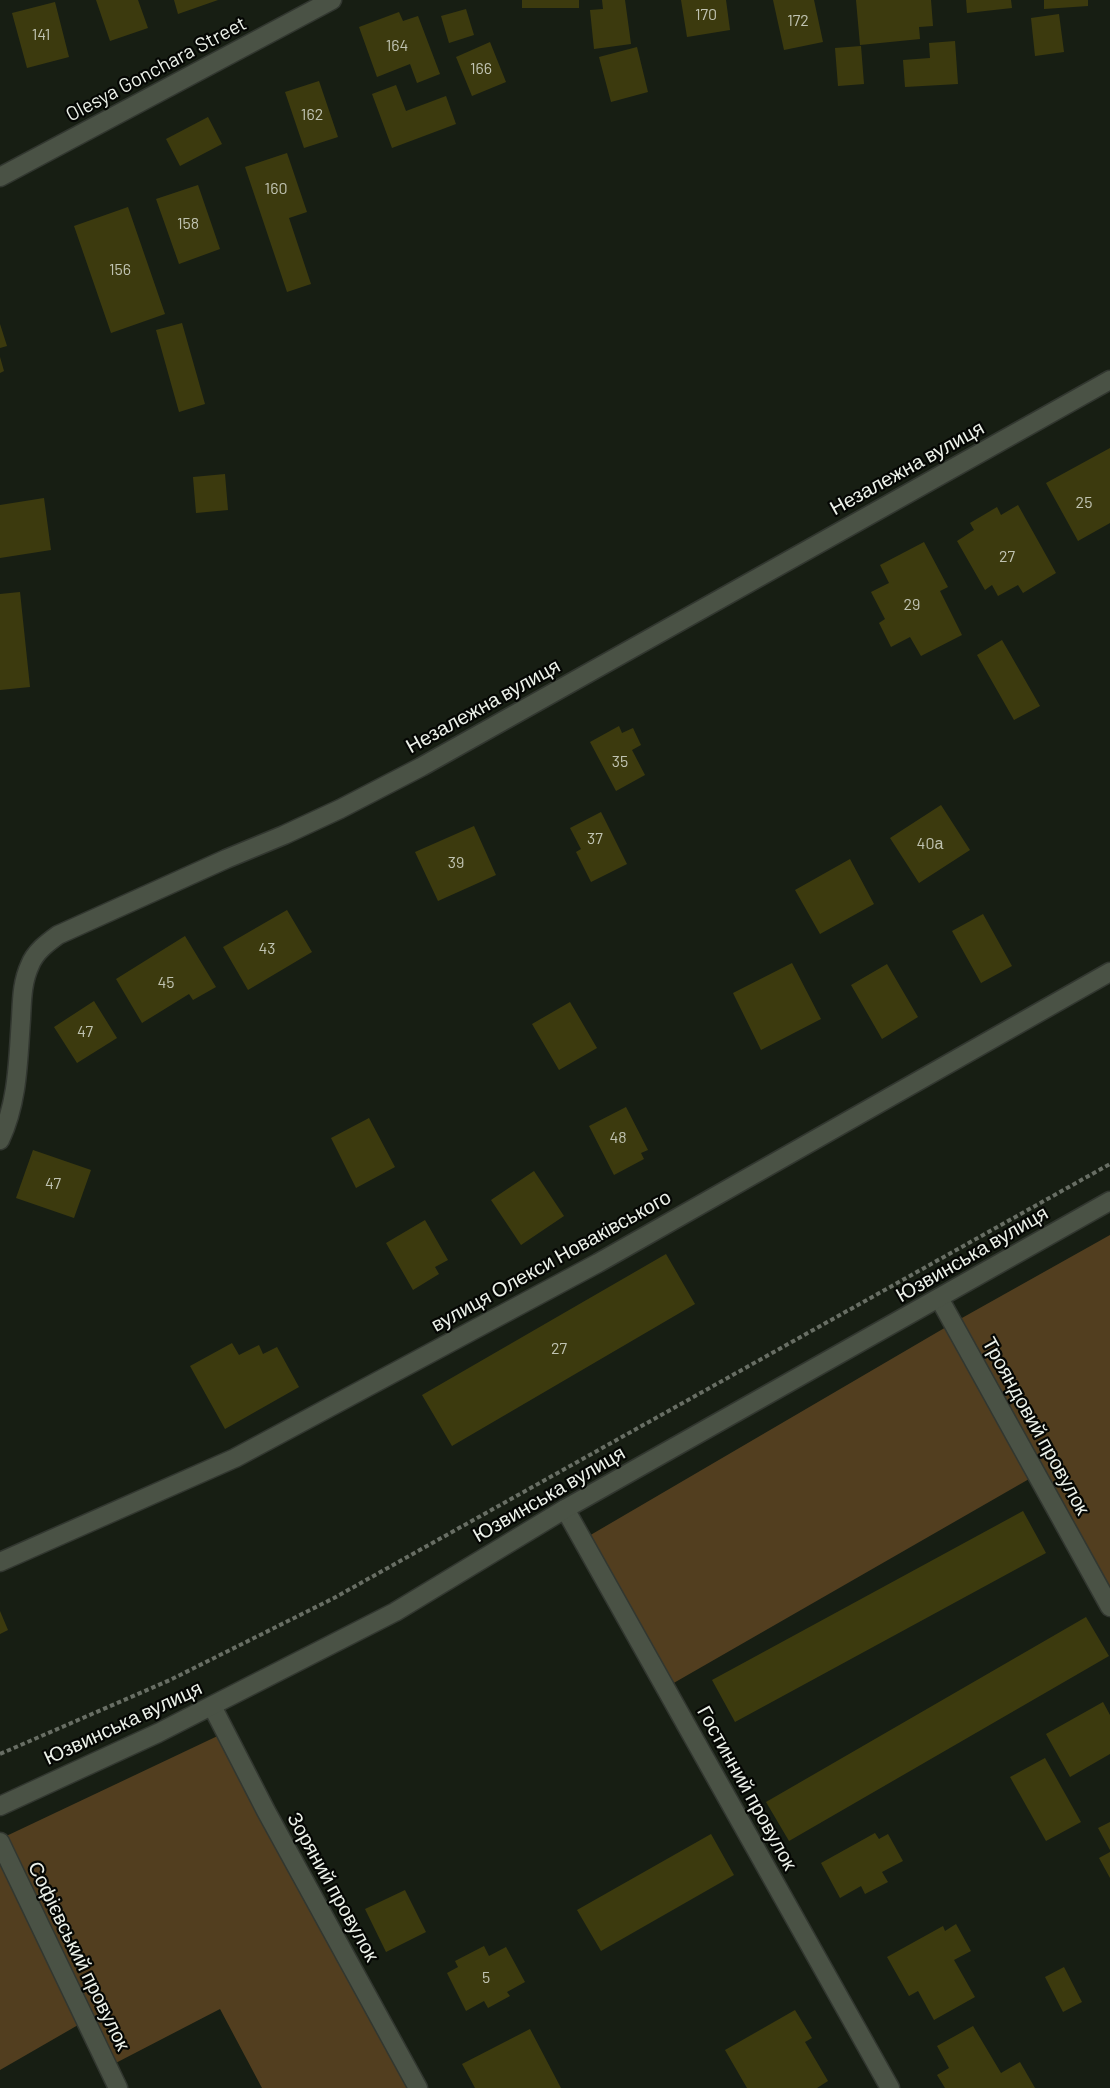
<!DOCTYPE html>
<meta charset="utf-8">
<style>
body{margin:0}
canvas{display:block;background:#171e13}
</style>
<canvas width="1110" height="2088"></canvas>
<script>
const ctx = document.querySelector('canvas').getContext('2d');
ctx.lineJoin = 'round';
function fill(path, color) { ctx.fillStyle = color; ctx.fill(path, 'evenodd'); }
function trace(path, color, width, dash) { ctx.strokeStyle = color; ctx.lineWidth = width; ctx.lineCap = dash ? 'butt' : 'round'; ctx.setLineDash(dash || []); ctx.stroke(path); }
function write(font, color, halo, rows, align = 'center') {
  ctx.font = font + ' Barlow,sans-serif'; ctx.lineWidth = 4.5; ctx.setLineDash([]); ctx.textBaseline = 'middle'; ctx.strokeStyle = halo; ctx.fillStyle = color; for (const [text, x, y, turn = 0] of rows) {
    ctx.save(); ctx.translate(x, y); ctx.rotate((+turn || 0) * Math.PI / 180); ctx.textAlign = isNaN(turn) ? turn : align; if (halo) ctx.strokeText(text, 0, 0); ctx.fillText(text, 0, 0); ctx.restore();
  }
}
fill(new Path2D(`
 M1110 1235V1607L1036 1475 665 1688 582 1540 953 1323Z
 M226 1732 420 2088H262L220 2009 108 2067 85 2021 0 2070V1839Z`), '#523e1f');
fill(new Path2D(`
 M96 0H138L148 28 110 41Z
 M174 0H218L178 14Z
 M522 0H579V8H522Z
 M602 0H625L631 44 594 49 590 10 603 9Z
 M681 0H726L730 30 687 37Z
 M773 0H814L823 42 784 50Z
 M856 0H931L933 26 919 27 920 39 860 45Z
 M966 0H1011L1012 8 967 13Z
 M1044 0H1088V6L1044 9Z
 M55 2 69 57 27 68 12 13Z
 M466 9 474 35 449 43 441 16Z
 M399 12 403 21 418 16 440 74 417 83 410 64 377 77 359 27Z
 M1059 14 1064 52 1035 56 1031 18Z
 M955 41 958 84 905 87 903 60 930 58 929 43Z
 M490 42 506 82 472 96 456 57Z
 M861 46 864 84 838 86 835 48Z
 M637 47 648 92 611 102 599 57Z
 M319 81 338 137 304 148 285 92Z
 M396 85 406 111 446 96 456 124 392 148 372 94Z
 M208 117 222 144 180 166 166 139Z
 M287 153 307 212 289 218 311 284 287 292 245 167Z
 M198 185 220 249 179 264 156 199Z
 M128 207 165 314 111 333 74 226Z
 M182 323 205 404 179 412 156 330Z
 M0 324 7 346 0 348Z
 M0 357 4 371 0 373Z
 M1110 448V523L1078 541 1046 483Z
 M225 474 228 510 196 513 193 477Z
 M44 498 51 550 0 558V505Z
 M1018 505 1056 573 1023 593 1018 585 998 596 992 585 985 590 957 541 974 530 970 523 997 507 1001 515Z
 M924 542 948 587 940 591 962 635 921 656 910 637 891 647 879 623 885 619 871 592 889 583 880 565Z
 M20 592 30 687 0 690V594Z
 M1002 640 1040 706 1014 720 977 655Z
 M619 726 622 733 633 728 641 745 632 750 645 775 616 791 590 742Z
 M941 805 970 850 919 883 890 838Z
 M601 812 627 864 591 882 576 852 581 849 570 828Z
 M474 826 496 875 438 901 415 852Z
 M850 859 874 904 820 934 795 890Z
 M287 910 312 952 248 990 223 947Z
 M983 914 1012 966 981 983 952 931Z
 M185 936 216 987 193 1000 189 994 142 1023 116 979Z
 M792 963 821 1019 761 1050 733 993Z
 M887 964 918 1017 882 1039 851 985Z
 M94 1001 117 1038 77 1063 54 1027Z
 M570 1002 597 1048 559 1070 532 1024Z
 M626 1107 648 1150 641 1153 644 1159 614 1175 589 1126Z
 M369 1118 395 1167 356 1188 331 1138Z
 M33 1150 91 1170 74 1218 16 1198Z
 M534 1171 564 1216 521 1245 491 1200Z
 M425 1220 448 1260 435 1267 439 1274 413 1290 386 1243Z
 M666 1254 695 1304 452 1446 422 1395Z
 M232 1343 239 1355 259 1345 263 1354 277 1347 299 1387 225 1429 190 1366Z
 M1023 1511 1046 1553 735 1722 712 1680Z
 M0 1611 8 1630 0 1634Z
 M1086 1617 1109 1656 789 1841 766 1802Z
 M1103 1702 1110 1715V1754L1070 1777 1046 1734Z
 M1045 1758 1081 1822 1046 1841 1010 1777Z
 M1110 1822V1850L1098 1828Z
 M875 1833 879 1839 888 1834 903 1861 882 1872 888 1882 865 1894 861 1886 840 1898 821 1863Z
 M711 1834 734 1875 601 1951 577 1910Z
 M1110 1852V1878L1099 1858Z
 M405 1890 426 1932 386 1952 365 1909Z
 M956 1924 971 1951 954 1960 975 1997 934 2020 918 1991 909 1996 887 1957 943 1926 945 1931Z
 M484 1946 489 1956 506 1947 525 1982 507 1992 510 1996 488 2008 484 2001 466 2011 447 1973 458 1967 455 1961Z
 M1064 1967 1082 2002 1063 2012 1045 1977Z
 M795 2010 812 2038 805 2042 828 2081 817 2088H747L725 2050Z
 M973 2026 1001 2073 1020 2062 1035 2088H945L937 2075 949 2068 937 2046Z
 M530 2029 561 2088H475L462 2064Z`), '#3c3a0e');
const street = new Path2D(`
 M0 177 332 0
 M0 1140C18 1102 18 1061 21 1019 22 1000 22 982 30 965 35 952 47 943 58 935L226 859 284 835 340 809 421 767 1110 380
 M939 1298 1110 1607
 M565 1509 890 2088
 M0 1562 235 1458 598 1263 1110 972
 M212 1706 266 1811 418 2088
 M0 1842 118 2088`);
const secondary = new Path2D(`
 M0 1806 158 1733 395 1612 565 1509 1110 1201`);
trace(street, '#323730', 21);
trace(secondary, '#323730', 21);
trace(new Path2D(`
 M0 1754 170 1680 334 1598 1110 1164`), '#686e64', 4, [4.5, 3]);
trace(street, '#4a5245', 18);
trace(secondary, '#4a5245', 18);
write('16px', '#c0c3b2', null, [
 ["170",706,15],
 ["172",798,21],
 ["141",41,35],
 ["164",397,46],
 ["166",481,69],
 ["162",312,115],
 ["160",276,189],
 ["158",188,224],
 ["156",120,270],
 ["25",1084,503],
 ["27",1007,557],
 ["29",912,605],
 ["35",620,762],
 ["37",595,839],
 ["40а",930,844],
 ["39",456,863],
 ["43",267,949],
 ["45",166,983],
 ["47",85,1032],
 ["48",618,1138],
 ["47",53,1184],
 ["27",559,1349],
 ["5",486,1978]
]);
write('20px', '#ecf1e9', '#050704', [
 ["Olesya Gonchara Street",156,69,-28],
 ["Незалежна вулиця",907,468,-29],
 ["Незалежна вулиця",483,706,-29],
 ["Юзвинська вулиця",972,1254,-30],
 ["вулиця Олекси Новаківського",551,1261,-29],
 ["Трояндовий провулок",1036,1426,61],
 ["Юзвинська вулиця",549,1494,-30],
 ["Юзвинська вулиця",123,1723,-25],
 ["Гостинний провулок",747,1788,61],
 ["Зоряний провулок",333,1887,61],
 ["Софієвський провулок",79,1956,64]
]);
</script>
